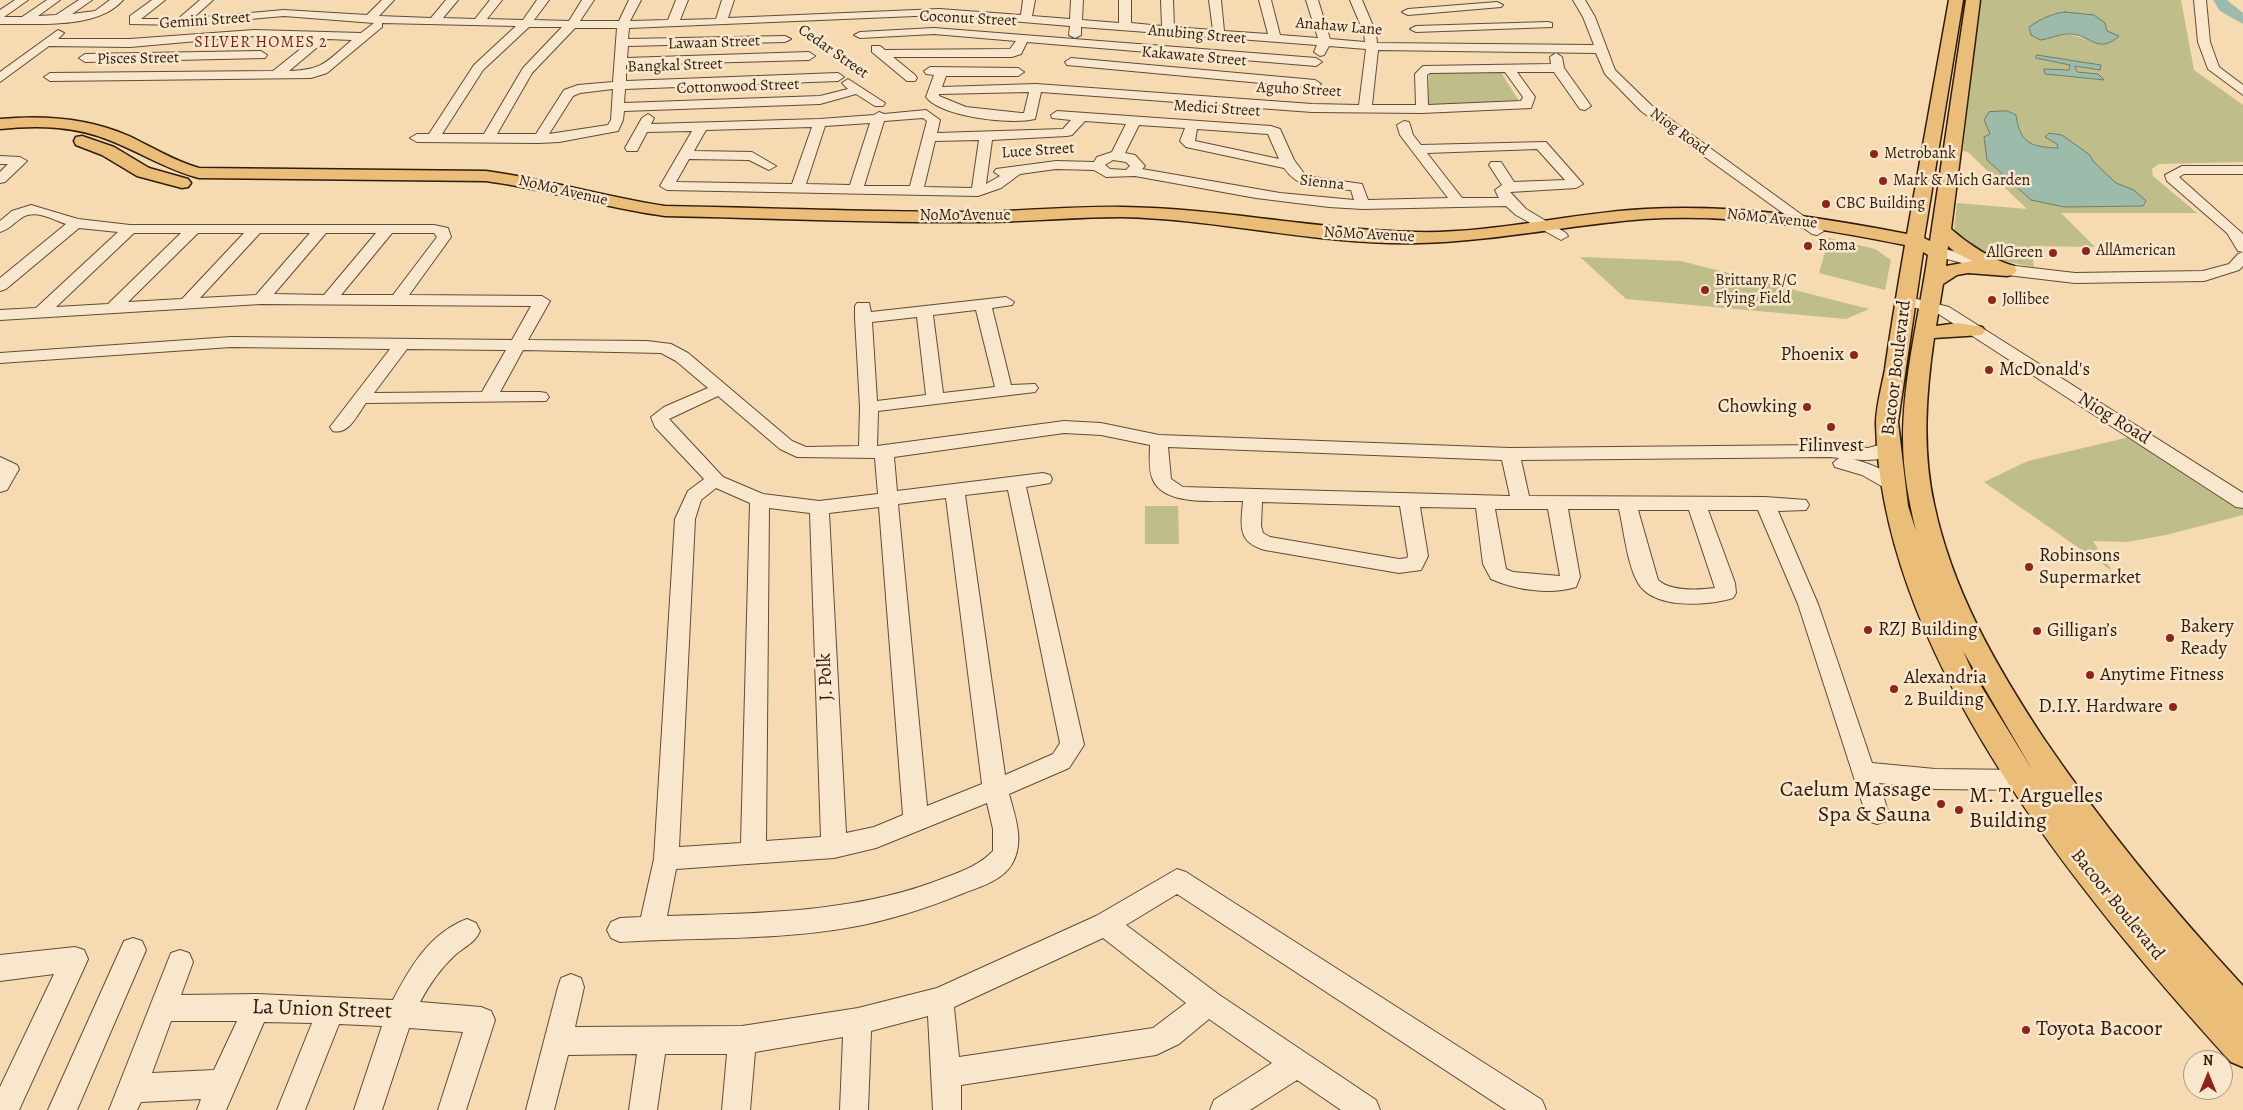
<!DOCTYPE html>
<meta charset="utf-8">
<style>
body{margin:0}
#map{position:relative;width:2243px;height:1110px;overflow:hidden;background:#f5dab2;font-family:Alegreya,serif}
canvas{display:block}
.north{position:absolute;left:2183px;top:1050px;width:50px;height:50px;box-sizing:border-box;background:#f8e7cd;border:1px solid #a89680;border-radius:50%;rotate:0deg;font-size:14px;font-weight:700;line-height:20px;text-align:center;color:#301c0c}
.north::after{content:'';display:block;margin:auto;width:18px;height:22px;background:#8f2418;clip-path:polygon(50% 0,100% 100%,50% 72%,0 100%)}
</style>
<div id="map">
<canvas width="2243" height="1110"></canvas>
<div class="north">N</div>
</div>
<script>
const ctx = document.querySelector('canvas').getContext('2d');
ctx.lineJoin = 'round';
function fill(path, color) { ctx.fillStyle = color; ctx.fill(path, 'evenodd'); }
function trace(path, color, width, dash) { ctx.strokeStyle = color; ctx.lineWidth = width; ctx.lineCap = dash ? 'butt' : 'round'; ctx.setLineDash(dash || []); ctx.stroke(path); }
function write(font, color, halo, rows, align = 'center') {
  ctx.font = font + ' Alegreya,serif'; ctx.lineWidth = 5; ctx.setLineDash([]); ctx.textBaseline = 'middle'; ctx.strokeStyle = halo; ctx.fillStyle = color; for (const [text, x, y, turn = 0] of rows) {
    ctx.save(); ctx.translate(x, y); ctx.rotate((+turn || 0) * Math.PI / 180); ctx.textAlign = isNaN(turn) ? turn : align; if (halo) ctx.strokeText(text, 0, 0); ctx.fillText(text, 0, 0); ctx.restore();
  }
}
fill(new Path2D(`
 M1980 0H2181L2194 70 2243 105V162L2159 164 2152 169 2153 176 2197 213H2061L2095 247 2031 246 2034 267 1993 259 1953 239 1957 203 2027 209 1968 152 1963 151ZM2054 13 2088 42C2073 32 2063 34 2046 39L2035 23ZM2036 56 2071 60 2100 69 2074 66 2077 72 2098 74 2102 80 2045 74 2044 69 2069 70 2070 64 2036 58ZM1989 112 2016 115C2020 143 2030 147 2058 148L2057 144 2045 137 2062 135 2090 155 2092 161 2116 183 2134 190 1987 160 1986 140 1990 134 1987 117Z
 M1429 71H1500L1521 104 1428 105Z
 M1829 238 1875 249 1891 260 1885 290 1819 273Z
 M1580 257 1681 261 1869 309 1846 319 1626 299Z
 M2134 436 2243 505V515L2166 535 2127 542 2093 541 2112 571 1984 482 2028 461Z
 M1145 506H1178L1179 544H1145Z`), '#bfbe8a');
const water = new Path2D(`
 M2065 12 2094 15 2105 23 2107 31 2119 36C2098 55 2091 35 2071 34 2061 33 2050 39 2040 40L2031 35 2029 27C2039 20 2052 13 2065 12Z
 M2037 55 2101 65 2100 70 2075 66 2077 72 2098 74 2104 80 2045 74 2044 69 2069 70 2070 65 2036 58Z
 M2007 111 2016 115C2020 143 2030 147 2058 148L2057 144 2045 137 2049 133 2062 135 2090 155 2093 161 2116 183 2134 190 2146 201 2143 206 2064 207 2031 200 1987 160 1984 137 1990 134 1984 120 1989 112Z`);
fill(water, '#9cbbab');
trace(water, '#717b6b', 1);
fill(new Path2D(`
 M2213 0H2227L2243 13V24L2220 11Z`), '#9cbbab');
const minor = new Path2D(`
 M15 0H28L4 17H22L47 0H60L38 16 56 15 79 0H92L72 14 95 11 110 0H123C97 30 36 23 0 24V10Z
 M152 0H165L141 19H178L200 0H213L193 18 284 10 367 15 382 0H394L379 16 431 18 446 0H458L443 18 475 19 490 0H502L487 19 523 20 537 0H549L534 20 569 21 582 0H594L580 21H619L629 0H641L630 21 668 20 676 0H688L680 20 716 19 722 0H734L728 18 939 9 1021 15 1023 0H1035L1032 16 1070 19 1071 0H1083L1082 20 1119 23V0H1131V23L1162 26 1161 0H1173L1174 27 1213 30 1209 0H1221L1224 31 1268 34 1259 0H1271L1280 35 1318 38 1306 0H1318L1330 39 1365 42 1364 33 1350 0H1362L1376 33 1377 43 1594 45 1583 17 1573 0H1585L1595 17 1615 70 1651 105 1824 231 1817 235 1812 234 1641 111 1605 74 1596 53 1378 50 1372 105H1416L1415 74 1423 66 1551 64 1550 57 1556 53 1562 57 1564 68 1591 106 1585 110 1580 109 1554 72H1517L1535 97 1531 108 1422 113 1312 112 1041 92 1035 119C1011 125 941 117 926 97L934 75 926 74 924 71 930 67 1018 68 1024 72 1018 76H946L942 87 1036 84 1312 104 1359 105 1366 49 1329 46 1324 55 1320 56 1314 52 1317 45 1081 27V35L1075 38 1069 35 1070 26 939 15 629 28 628 39 785 36 791 39 785 42 628 46 627 58 809 52 815 56 809 60 626 65V81L838 73 844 77 838 81 625 89 624 103 820 96 848 89 842 83 848 79 885 103 883 106H875L856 94 820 104 624 111 623 120 618 131 559 142 539 143 417 142 410 138 417 134H429L474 65 516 26 382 23V27L327 73 311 78 50 81 44 77 50 73 273 71 313 39 254 36 130 47 49 46 0 82V72L58 30 64 33 58 39H130L254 30 361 33 374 23 284 16 181 25 130 24V16ZM529 27H562L523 68 484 134H442L483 70ZM575 28H617L613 82 578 85 564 90 536 134H497L532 73ZM327 39 352 40C327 61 324 70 289 71ZM1505 72 1523 97 1521 101 1428 105 1427 75 1430 73ZM613 89 611 120 608 125 549 134 573 96 580 93ZM1029 92 1024 113H1021L966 107 939 96V94Z
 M2194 0H2206L2210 42 2219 67 2243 85V95L2208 69 2198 42Z
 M1497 2 1503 5 1501 7 1408 15 1402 12 1408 9Z
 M1548 22 1552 23V27L1416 32 1410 29 1416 26Z
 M934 28 1316 58 1322 62 1316 66 1027 42 1021 54 1012 57H893L915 75 917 78 915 81H907L872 52V46H880L885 50 1010 49 1016 41 934 34 860 38 854 35 860 32Z
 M261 51 267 55 265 58 85 62 79 58 85 54Z
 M1071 58 1315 80 1321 84 1315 88 1067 65 1065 62Z
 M926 110 940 120 937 133 1063 129 1071 120 1052 118 1051 115 1057 111 1271 126 1280 129 1294 160 1306 176 1362 184 1368 200 1448 198 1400 135 1397 125 1404 121 1409 122 1413 135 1421 145 1546 142 1583 184 1576 188 1510 192 1526 209 1566 233 1568 236 1561 240 1516 215 1506 206 1363 209 1329 207 1256 198 1135 176 1106 177 1094 170 1056 169 1020 174 1001 188 978 196 667 190 660 186 692 131 647 132 637 151H627L625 148 642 118 648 114 654 118 651 124 820 119 874 115 879 112 884 114ZM923 118 927 121 910 186H864L884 121ZM1085 121 1126 124 1112 152 1097 157 1094 162 1056 161 996 169 994 172 1000 176 986 184 992 140 1067 136 1072 135ZM870 123 850 185 806 184 825 126ZM1139 125 1185 128 1180 141 1186 147 1284 168C1301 192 1324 188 1351 190L1354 200 1280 193 1142 169 1145 166 1135 155 1125 153ZM812 127 792 184 676 182 689 159 749 160 769 170 776 166 752 152 694 151 706 130ZM1197 129 1268 134 1279 159 1195 141ZM979 140 972 188 924 187 935 141ZM1537 149 1565 180 1514 182 1501 162H1491L1489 165 1502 185 1495 190 1499 198H1462L1427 153ZM1113 160 1126 162 1130 166 1126 170 1110 169 1105 165Z
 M0 156 20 157 27 161 5 182 0 183V172L8 164H0Z
 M2182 166H2243V174H2184L2179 177 2243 234V266L2239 270 2204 281 2075 283 2007 275 1932 255 1929 252 1937 247 2007 265 2075 273 2203 271 2229 264 2238 254 2243 252 2238 251 2227 233 2167 181 2165 175Z
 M31 205 78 219 130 225H434L448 228 451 237 409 295 542 296 550 301 528 340 647 341 671 344 688 353 792 441 806 447 859 446 860 407 855 318V306L857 303H869L871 312 1006 297 1014 302 1012 305 992 308 1011 385 1035 384 1038 388 1035 392 878 411 877 446 1064 421 1101 423 1159 435 1510 448 1821 445 1868 448 1887 443 1893 445 1896 449C1889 461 1866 461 1853 459 1870 464 1892 471 1901 486L1899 490 1892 492 1862 475 1835 467 1833 463 1839 458 1830 457 1521 460 1529 496 1765 497 1806 500 1809 505 1806 510 1778 511 1818 604 1872 763 1935 769 2024 770 2032 773 2036 780 2032 787 2024 790 1935 789 1879 783 1889 814 1886 821 1877 824 1868 821 1798 604 1758 510H1708L1735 583 1736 593 1733 598C1708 606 1651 610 1637 581 1627 562 1624 531 1619 509H1568L1580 577 1576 587C1550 595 1516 590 1491 579L1483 564 1476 508 1420 507 1428 556 1421 570 1399 573 1265 550C1237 542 1241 526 1243 501 1218 500 1165 507 1153 480 1148 469 1150 456 1150 445L1101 435 1064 433 894 457 897 491 1043 473 1050 475 1052 479 1050 483 1026 487 1084 745 1069 768 1009 794C1015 816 1025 842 1012 864 1003 880 980 887 964 893 927 908 891 920 852 927 775 941 697 937 620 942L611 938 607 930 611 922 620 918 641 917 654 859 675 519 688 491 704 479 655 427 651 417 664 407 708 388 676 361 661 353 523 350 500 392H540L546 393 549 397 546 401 366 403C357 415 349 435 333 431L330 427 390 349 231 347 0 363V353L231 337 512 340 531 306 261 304 0 320V310L36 308 118 232 79 228 6 289 0 291V278L66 224C51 219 34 208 20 219 13 224 8 230 0 232V221L12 211ZM134 233H181L108 304 56 307ZM198 233H244L182 299 128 302ZM260 233H310L256 295 200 298ZM326 233H376L324 295 274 294ZM392 233H434L437 237 393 295H341ZM976 310 995 387 943 393 933 315ZM917 317 926 395 877 401 872 322ZM407 349 506 350 482 392 374 393ZM718 396 780 449 797 457 875 458 878 494 819 501 763 494 723 477 669 419ZM1168 447 1502 460 1510 496 1183 487 1171 479ZM716 488 750 503 741 843 679 847 695 519 701 500ZM1008 490 1060 743 1053 754 1005 775 965 495ZM946 498 982 784 927 806 898 504ZM1262 502 1400 506 1408 556 1407 558 1399 559 1270 537 1263 533 1261 526ZM879 507 903 815 874 827 846 833 829 513ZM769 508 810 513 821 837 766 841ZM1495 509H1548L1560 576 1513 572 1506 569ZM1638 510H1689L1715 588C1698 590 1671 592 1658 580ZM987 803 993 829V851C981 864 963 871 947 877 858 913 762 913 667 916L676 869 834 858 876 848Z
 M1905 296 1949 307 2243 493V508L2236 507 1937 313 1899 304 1897 301 1899 298Z
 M0 457 17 465 19 469 7 490 0 492Z
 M1177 869 1186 872 1542 1100 1546 1110H1506L1177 894 1126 925 1218 994 1376 1100 1380 1110H1341L1297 1080 1250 1110H1210L1214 1100 1272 1063 1209 1019 1179 1044 1156 1055 961 1085V1110H933L928 1016 871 1031 868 1110H840L843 1037 755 1052 750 1110H722L727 1054H665L657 1110H629L637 1054 568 1055 554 1110H526L558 987 561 978 571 974 581 978 584 987 575 1027 742 1026 858 1008 937 988 1096 916ZM1103 938 1186 1003 1153 1028 959 1057 954 1007Z
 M467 919 476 923 480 931C475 943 465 946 455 955 441 968 429 985 420 1002L481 1007 491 1011 495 1020 466 1110H438L463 1032 409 1028 382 1110H354L382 1026 339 1024 305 1110H277L312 1023 264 1022 226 1110H197L201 1099 141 1102 137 1110H109L171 953 180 950 189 953 193 962 181 995 257 994 393 1000C410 967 430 933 467 919ZM171 1021H237L214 1070 152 1073Z
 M133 938 142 941 146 950 77 1110H48L124 941Z
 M75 947 84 950 88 959 84 968 19 1110H0V1087L54 974 0 981V955Z`);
const major = new Path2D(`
 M1949 0H1963L1924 238 1930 241 1966 0H1980L1951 229C1968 244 1992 260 2014 266L2017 270 2014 274 2007 276 1968 273 1957 275 1943 284 1936 326 1958 323 1982 327 1985 331 1982 335 1934 338C1926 393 1922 449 1934 504 1952 590 1996 666 2044 739 2104 827 2171 908 2243 986V1067L2231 1062C2081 896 1881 658 1876 424 1876 406 1882 386 1885 369 1891 327 1898 286 1905 245 1820 228 1731 213 1644 219 1569 225 1496 241 1420 243 1320 246 1221 219 1121 217 1074 217 1026 222 978 222 874 223 769 218 665 216 605 208 546 189 486 181L199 178C168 170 143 154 114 142 77 126 39 125 0 129V119C44 115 88 118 129 136 152 147 174 161 199 168L486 171C546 179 605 197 665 206 769 208 874 212 978 212 1026 211 1074 206 1122 207 1220 208 1317 230 1415 232 1493 234 1569 213 1646 209 1733 204 1821 217 1907 234ZM1948 246 1956 253 1973 261 1946 266ZM1923 252 1928 255C1919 317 1903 377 1903 440 1903 471 1909 501 1916 531L1908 506 1898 422ZM1963 651 2033 771 1973 673Z
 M82 136 114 147 149 168 188 179 191 183 188 187 182 188 137 176 102 155 76 145 74 141 76 137Z`);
trace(minor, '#614c36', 2);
trace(major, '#301c0c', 3);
fill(minor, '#f8e7cd');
fill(major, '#eabd79');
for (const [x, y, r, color] of [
 [1874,154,5,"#8f2418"],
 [1883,181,5,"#8f2418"],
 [1826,204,5,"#8f2418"],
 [1808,246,5,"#8f2418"],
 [2086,251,5,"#8f2418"],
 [2053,253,5,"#8f2418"],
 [1705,290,5,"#8f2418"],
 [1992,300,5,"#8f2418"],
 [1854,355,5,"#8f2418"],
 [1989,370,5,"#8f2418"],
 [1807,407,5,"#8f2418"],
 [1831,427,5,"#8f2418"],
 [2029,567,5,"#8f2418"],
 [1868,630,5,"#8f2418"],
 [2037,631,5,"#8f2418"],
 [2170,638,5,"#8f2418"],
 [2090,675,5,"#8f2418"],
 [1894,689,5,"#8f2418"],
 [2173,707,5,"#8f2418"],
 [1941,804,5,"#8f2418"],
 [1959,810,5,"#8f2418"],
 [2026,1030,5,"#8f2418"]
]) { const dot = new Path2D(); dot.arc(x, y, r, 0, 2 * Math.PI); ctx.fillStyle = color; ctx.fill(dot); trace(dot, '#f8e7cd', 2); }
write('16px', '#301c0c', '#f8e7cd', [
 ["Coconut Street",968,19,3],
 ["Gemini Street",205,21,-4],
 ["Anahaw Lane",1339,27,5],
 ["Anubing Street",1197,35,5],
 ["Lawaan Street",714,43,-2],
 ["Cedar Street",833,52,35],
 ["Kakawate Street",1194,57,5],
 ["Pisces Street",138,59,-1],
 ["Bangkal Street",675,66,-2],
 ["Cottonwood Street",738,87,-2],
 ["Aguho Street",1299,90,3],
 ["Medici Street",1217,109,4],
 ["Niog Road",1679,132,36],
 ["Luce Street",1038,151,-4],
 ["Sienna",1322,183,6],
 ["NoMo Avenue",563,191,13],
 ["NoMo Avenue",965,216],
 ["NoMo Avenue",1772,219,6],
 ["NoMo Avenue",1369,235,3]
]);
ctx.letterSpacing = '1px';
write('16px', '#7a1f14', '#f8e7cd', [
 ["SILVER HOMES 2",261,43]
]);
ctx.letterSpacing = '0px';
write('16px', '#301c0c', '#f8e7cd', [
 ["Metrobank",1884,154],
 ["Mark & Mich Garden",1893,181],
 ["CBC Building",1836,204],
 ["Roma",1818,246],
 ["AllAmerican",2096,251],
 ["AllGreen",2043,253,"right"],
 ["Brittany R/C",1715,281],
 ["Flying Field",1715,299],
 ["Jollibee",2002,300]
], 'left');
write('19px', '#301c0c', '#f8e7cd', [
 ["Phoenix",1844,355,"right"],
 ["McDonald's",1999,370],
 ["Chowking",1797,407,"right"],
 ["Filinvest",1831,446,"center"],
 ["Robinsons",2039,556],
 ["Supermarket",2039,578],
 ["Bakery",2180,627],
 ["Ready",2180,649],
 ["RZJ Building",1878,630],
 ["Gilligan’s",2047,631],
 ["Anytime Fitness",2100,675],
 ["Alexandria",1904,678],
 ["2 Building",1904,700],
 ["D.I.Y. Hardware",2163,707,"right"]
], 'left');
write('19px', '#301c0c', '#f8e7cd', [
 ["Bacoor Boulevard",1897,368,-83],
 ["Niog Road",2114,419,32],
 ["J. Polk",826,677,-93],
 ["Bacoor Boulevard",2117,905,51]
]);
write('22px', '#301c0c', '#f8e7cd', [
 ["Caelum Massage",1931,791,"right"],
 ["Spa & Sauna",1931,816,"right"],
 ["M. T. Arguelles",1969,797],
 ["Building",1969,822],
 ["Toyota Bacoor",2036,1030]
], 'left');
write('22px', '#301c0c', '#f8e7cd', [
 ["La Union Street",322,1010,2]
]);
</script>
